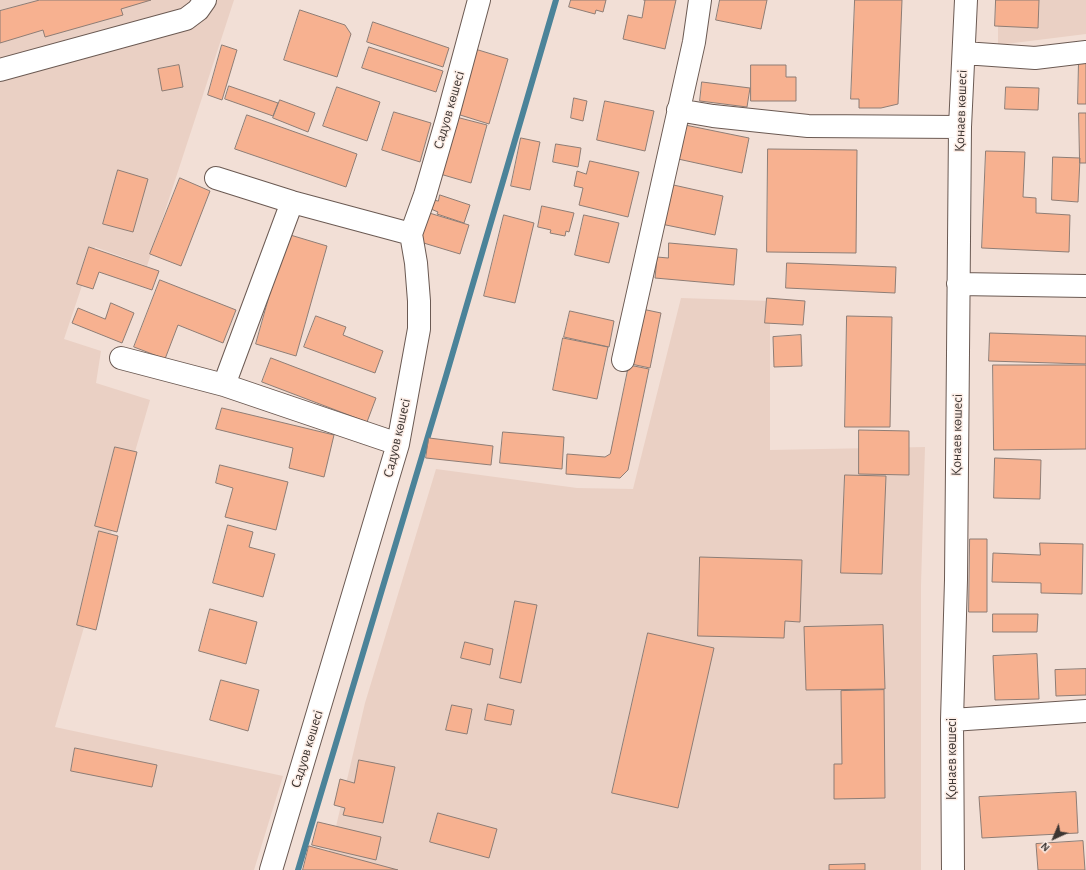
<!DOCTYPE html>
<meta charset="utf-8">
<style>
body{margin:0}
#map{position:relative;width:1086px;height:870px;overflow:hidden;background:#f2dfd6;font-family:"Alegreya Sans",sans-serif}
canvas{display:block}
.north{position:absolute;left:1034px;top:818px;width:40px;height:40px;-webkit-text-stroke:3px #fcede6;paint-order:stroke;rotate:224deg;font-size:11px;font-weight:700;line-height:16px;text-align:center;color:#3c3532}
.north::after{content:'';display:block;margin:auto;width:14px;height:18px;background:#3c3532;clip-path:polygon(50% 0,100% 100%,50% 72%,0 100%)}
</style>
<div id="map">
<canvas width="1086" height="870"></canvas>
<div class="north">N</div>
</div>
<script>
const ctx = document.querySelector('canvas').getContext('2d');
ctx.lineJoin = 'round';
function fill(path, color) { ctx.fillStyle = color; ctx.fill(path, 'evenodd'); }
function trace(path, color, width, dash) { ctx.strokeStyle = color; ctx.lineWidth = width; ctx.lineCap = dash ? 'butt' : 'round'; ctx.setLineDash(dash || []); ctx.stroke(path); }
function write(font, color, halo, rows, align = 'center') {
  ctx.font = font + ' "Alegreya Sans",sans-serif'; ctx.lineWidth = 3; ctx.setLineDash([]); ctx.textBaseline = 'middle'; ctx.strokeStyle = halo; ctx.fillStyle = color; for (const [text, x, y, turn = 0] of rows) {
    ctx.save(); ctx.translate(x, y); ctx.rotate((+turn || 0) * Math.PI / 180); ctx.textAlign = isNaN(turn) ? turn : align; if (halo) ctx.strokeText(text, 0, 0); ctx.fillText(text, 0, 0); ctx.restore();
  }
}
fill(new Path2D(`
 M0 0H234L147 266 95 247 64 339 101 351 96 383 150 400 55 727 283 776 254 870H0Z
 M998 0H1086V34L998 45Z
 M681 298 770 301V450L925 447 921 585V870H323L334 835 365 703 436 469 577 488 633 489Z`), '#ead0c4');
trace(new Path2D(`
 M298 870 446 376 556 0`), '#4b8399', 6);
const building = new Path2D(`
 M40 0H151L121 9 123 15 45 37 43 30 0 43V11Z
 M571 0H606L603 12 596 10 595 14 569 7Z
 M644 0H676L665 49 623 39 628 15 642 18 645 0Z
 M720 0H767L761 29 716 20Z
 M855 0H902L898 104 881 108H859V99H851Z
 M996 0H1039L1038 28 995 26Z
 M300 10 345 25 351 34 337 77 284 60Z
 M373 22 449 48 443 67 367 42Z
 M222 45 237 50 222 100 208 95Z
 M369 47 443 71 436 92 362 68Z
 M475 49 508 59 489 124 457 114Z
 M1079 59H1086V104H1078Z
 M179 65 183 87 162 91 158 69Z
 M751 65H786V77H796V101H751Z
 M702 82 750 88 747 107 700 101Z
 M229 86 278 103 273 116 225 99Z
 M337 87 380 102 367 141 323 126Z
 M1006 87 1039 88 1038 110 1005 109Z
 M574 98 587 101 583 121 571 118Z
 M280 100 315 113 308 132 273 118Z
 M605 101 654 111 645 151 597 140Z
 M394 112 431 123 420 162 382 150Z
 M1079 113H1086V163H1080Z
 M247 115 357 154 346 187 235 149Z
 M456 117 487 125 471 183 440 174Z
 M685 125 749 138 742 173 678 159Z
 M521 138 540 142 530 190 511 186Z
 M556 144 581 148 578 167 553 162Z
 M768 149 857 150 856 253 767 252Z
 M986 151 1025 152 1023 197 1036 198V213L1070 215 1069 252 982 248Z
 M1053 157 1080 158 1078 202 1052 200Z
 M590 161 639 172 628 217 579 205 583 188 574 186 577 171 586 174Z
 M118 170 148 179 133 232 103 224Z
 M180 178 210 191 181 266 150 254Z
 M669 184 723 196 715 235 661 224Z
 M440 195 470 205 464 223 437 214 438 212 431 209 434 200 438 201Z
 M542 206 574 213 569 232 566 231 565 236 550 233 551 230 538 227Z
 M426 212 469 225 460 254 417 241Z
 M504 215 534 223 515 303 484 296Z
 M584 215 619 223 609 263 575 255Z
 M287 234 327 246 296 356 256 344Z
 M669 243 737 249 734 285 655 278 657 257 668 258Z
 M89 247 159 271 152 290 99 272 93 289 77 284Z
 M787 263 896 267 895 293 786 288Z
 M160 280 236 310 223 343 178 325 165 359 134 347Z
 M767 298 805 301 803 325 765 323Z
 M111 303 134 313 122 343 72 323 78 308 105 319Z
 M642 309 661 313 650 368 631 364Z
 M570 311 614 321 609 347 564 337Z
 M316 316 346 327 343 335 383 351 375 373 304 347Z
 M847 316 892 317 890 427H845Z
 M990 333 1086 336V364L989 361Z
 M801 335 802 366 774 367 773 337Z
 M563 338 608 347 597 399 553 390Z
 M271 358 376 398 367 422 262 382Z
 M629 365 649 369 628 470 620 478 566 474 567 454 605 457 610 454Z
 M993 365H1086V449L994 450Z
 M222 408 334 435 324 477 289 468 293 448 216 429Z
 M859 430 909 431V475L859 474Z
 M503 432 564 437 562 469 500 463Z
 M429 438 493 446 491 465 426 458Z
 M115 447 137 452 117 532 95 526Z
 M995 458 1041 460 1040 499 994 498Z
 M220 465 288 482 276 530 225 517 233 488 216 483Z
 M845 475 886 476 882 574 841 573Z
 M228 525 253 532 249 547 275 554 263 597 213 583Z
 M99 531 118 536 96 630 77 625Z
 M970 539H987V612H969Z
 M1040 543 1083 544 1082 594 1041 593V583L992 582 993 553 1040 555Z
 M700 557 802 560 800 622 785 621 784 638 698 636Z
 M515 601 537 605 521 683 500 678Z
 M210 609 257 622 246 664 199 651Z
 M993 614H1038L1037 632H993Z
 M883 625 885 689 806 690 804 627Z
 M648 633 714 648 678 808 612 793Z
 M465 642 493 649 490 665 461 658Z
 M1037 654 1039 699 995 700 993 656Z
 M1086 669V695L1056 696 1055 670Z
 M221 680 259 690 248 731 210 720Z
 M884 690 885 798 834 799V764H842L841 691Z
 M488 704 514 710 511 725 485 720Z
 M452 705 472 709 467 734 446 730Z
 M75 748 157 765 152 787 71 771Z
 M359 760 395 767 383 823 343 815 345 808 334 805 340 779 354 783Z
 M1076 792 1078 833 982 838 979 797Z
 M438 813 497 829 489 858 430 842Z
 M318 822 381 837 376 860 312 845Z
 M1083 841 1085 870H1038L1036 844Z
 M309 846 398 870H303Z
 M865 864V870H829V865Z`);
fill(building, '#f7b190');
trace(building, '#8e7d75', 1);
const minor = new Path2D(`
 M964 53 1035 58 1086 52
 M0 70 186 19 198 10 205 0
 M678 110 713 116 808 126 960 127
 M216 178 292 202 411 234
 M958 284 1086 286
 M121 358 224 385 398 444
 M623 360 694 42 700 0
 M224 385 292 202
 M952 720 1086 711
 M271 870 398 444 419 329V301L416 263 411 234 425 195 447 119 479 0
 M953 870 952 720 956 580 960 127 966 0`);
trace(minor, '#6b5a53', 24);
trace(minor, '#fff', 22);
write('14px', '#3c3532', '#fcede6', [
 ["Садуов көшесі",449,110,-74],
 ["Қонаев көшесі",961,111,-88],
 ["Қонаев көшесі",957,435,-89],
 ["Садуов көшесі",397,438,-77],
 ["Садуов көшесі",307,749,-73],
 ["Қонаев көшесі",952,759,-90]
]);
</script>
